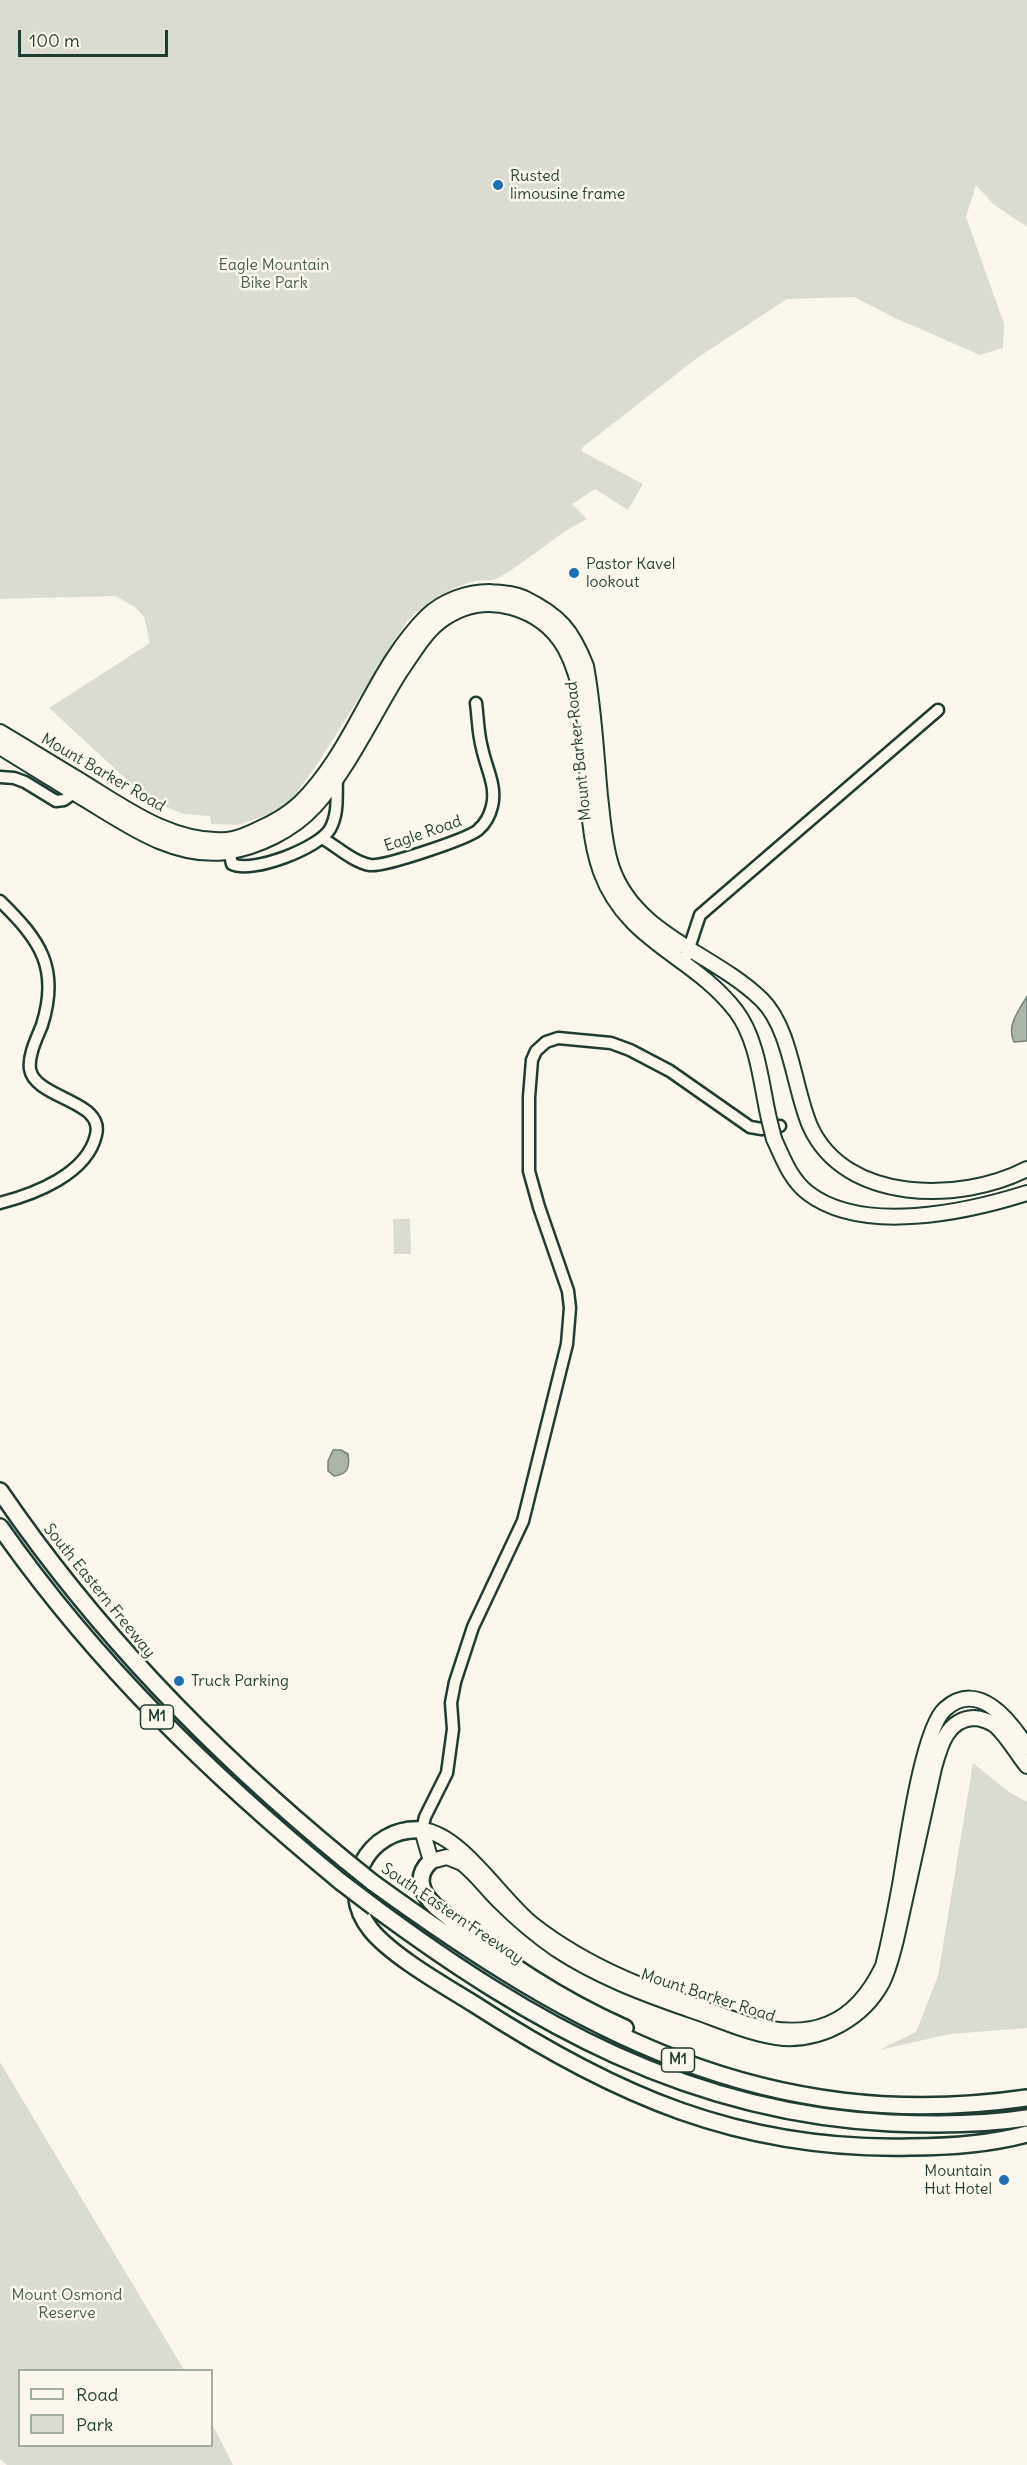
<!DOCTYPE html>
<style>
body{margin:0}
#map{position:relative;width:1027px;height:2465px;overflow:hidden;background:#fbf7ec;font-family:Delius,sans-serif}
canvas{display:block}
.legend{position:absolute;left:18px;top:2369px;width:195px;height:78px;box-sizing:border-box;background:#fbf7ec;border:2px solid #a3ada2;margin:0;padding:8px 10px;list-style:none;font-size:18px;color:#1f3d34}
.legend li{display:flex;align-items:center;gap:12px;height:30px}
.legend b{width:30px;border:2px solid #a3ada2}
.scale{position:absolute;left:18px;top:30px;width:150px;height:27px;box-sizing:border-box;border:3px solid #1f3d34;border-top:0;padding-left:8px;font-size:18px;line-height:21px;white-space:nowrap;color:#1f3d34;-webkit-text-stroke:4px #fbf7ec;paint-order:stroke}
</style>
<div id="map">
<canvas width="1027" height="2465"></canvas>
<ul class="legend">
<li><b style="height:8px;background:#fbf7ec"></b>Road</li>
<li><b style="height:16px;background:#dbdcd1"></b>Park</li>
</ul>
<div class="scale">100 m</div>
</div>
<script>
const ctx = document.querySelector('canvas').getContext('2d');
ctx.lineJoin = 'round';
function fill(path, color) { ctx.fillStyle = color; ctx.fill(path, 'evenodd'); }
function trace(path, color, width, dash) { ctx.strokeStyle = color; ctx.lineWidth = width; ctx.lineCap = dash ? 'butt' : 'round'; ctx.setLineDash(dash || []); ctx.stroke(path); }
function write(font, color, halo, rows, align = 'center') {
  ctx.font = font + ' Delius,sans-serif'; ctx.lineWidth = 5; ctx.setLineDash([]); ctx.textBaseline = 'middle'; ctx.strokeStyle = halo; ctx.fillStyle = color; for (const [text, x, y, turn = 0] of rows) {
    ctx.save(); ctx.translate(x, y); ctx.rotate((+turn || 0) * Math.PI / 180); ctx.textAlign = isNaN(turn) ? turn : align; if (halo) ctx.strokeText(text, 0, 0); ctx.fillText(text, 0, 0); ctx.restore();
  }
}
fill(new Path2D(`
 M0 0H1027V227L993 204 976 185 966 217 1004 324 1003 348 980 355 895 318 854 297 787 299 697 358 583 447 581 451 643 484 628 510 595 489 572 504 587 519C554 535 529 561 498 578 491 582 482 579 475 581 448 588 426 602 407 621L320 760 292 799 275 812 238 825 211 824 210 816 184 814 150 801 49 708 150 643 144 617 136 608 116 596 0 599Z
 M393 1219H410L411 1254H394Z
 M973 1763 1009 1792 1027 1802V2028L950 2034 879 2050 916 2032 938 1976Z
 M0 2062 184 2370H20V2446H212V2424L233 2465H7L0 2459Z`), '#dbdcd1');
const water = new Path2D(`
 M1027 996V1041L1014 1042C1006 1026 1019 1010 1027 996Z
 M333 1450H341L348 1454C350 1468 348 1474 334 1476L328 1471V1461Z`);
fill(water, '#adb4aa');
trace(water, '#74847b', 1.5);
const minor = new Path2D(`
 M0 777 14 778 25 782 56 801 64 800 78 790
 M322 838C336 846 353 862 370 865 384 867 467 839 478 830 485 824 490 815 492 806 497 786 486 768 482 748 478 734 478 718 476 703
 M228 846 232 864C252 874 319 848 330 829 339 813 336 795 337 778
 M0 901C40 940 60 968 42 1025 37 1038 28 1055 30 1069 33 1091 76 1099 90 1114 96 1120 98 1127 96 1135 87 1174 35 1194 0 1203
 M684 963 700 915 938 710
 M422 1830 425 1817 447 1773 453 1729 451 1703 455 1682 473 1627 523 1521 567 1344 570 1308 568 1291 539 1207 529 1171V1097L532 1060 536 1051 546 1042 558 1038 611 1043 630 1050 670 1071 750 1127 762 1129 780 1126`);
const major = new Path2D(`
 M0 732C27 748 54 765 81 781 125 808 173 844 227 840 238 839 251 833 261 828 275 822 288 814 299 804 354 751 373 670 427 616 443 601 467 592 489 592 502 593 513 593 524 598 559 615 572 630 586 666 594 709 596 753 600 796 603 820 604 845 612 868 636 936 714 953 762 1000 791 1029 794 1089 810 1126 845 1204 961 1203 1027 1169
 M0 747C27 764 54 780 81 797 125 823 172 859 226 852 259 847 293 830 315 806 349 768 373 715 400 672 412 655 423 635 439 622 460 606 485 600 511 607 533 613 553 627 565 648 600 712 576 804 601 872 627 943 693 955 736 1011 758 1040 761 1084 769 1119
 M774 1139C783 1158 790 1179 808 1193 863 1235 967 1212 1027 1193
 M1027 1747C1010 1721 979 1679 945 1709 922 1729 906 1851 900 1885 895 1912 890 1939 883 1966 854 2027 810 2041 747 2024 670 1997 597 1975 532 1924 500 1898 461 1834 422 1830L431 1861 447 1857 462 1863C476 1874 487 1889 500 1902 517 1919 536 1935 556 1949 597 1976 642 1993 688 2009 719 2019 751 2035 784 2038 823 2040 863 2018 882 1983 889 1969 892 1955 896 1940L934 1768C940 1746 947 1719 974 1718 981 1718 991 1722 996 1726 1008 1737 1017 1754 1027 1766`);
const highway = new Path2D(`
 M0 1491C96 1632 214 1753 346 1861
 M0 1527C96 1664 212 1776 341 1882
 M422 1830C367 1826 336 1888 371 1930 392 1956 445 1986 474 2004 614 2095 740 2151 910 2147 949 2147 990 2144 1027 2134
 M431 1861C414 1876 421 1893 436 1907 492 1954 557 1998 625 2028
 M372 1882C576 2030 766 2136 1027 2098
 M374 1907C532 2024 689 2113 891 2123 936 2125 982 2125 1027 2118`);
trace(minor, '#1f3d34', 15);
trace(major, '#1f3d34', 18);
trace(highway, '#1f3d34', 20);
trace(minor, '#fbf7ec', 10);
trace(major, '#fbf7ec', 14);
trace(highway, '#fbf7ec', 15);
const majorBridge = new Path2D(`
 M769 1119 774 1139`);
const highwayBridge = new Path2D(`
 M346 1861 372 1882
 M341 1882 374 1907`);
trace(majorBridge, '#1f3d34', 18, []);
trace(highwayBridge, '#1f3d34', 20, []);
trace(majorBridge, '#fbf7ec', 14);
trace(highwayBridge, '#fbf7ec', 15);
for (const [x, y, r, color] of [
 [498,185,6,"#1f6fb2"],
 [574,573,6,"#1f6fb2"],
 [179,1681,6,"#1f6fb2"],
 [1004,2180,6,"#1f6fb2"]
]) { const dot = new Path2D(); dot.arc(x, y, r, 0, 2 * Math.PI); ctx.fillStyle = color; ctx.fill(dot); trace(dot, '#fbf7ec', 2); }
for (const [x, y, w] of [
 [157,1717,33],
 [678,2060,33]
]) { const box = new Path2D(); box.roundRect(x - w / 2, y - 12, w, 24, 4.5); ctx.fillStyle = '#fbf7ec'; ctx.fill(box); trace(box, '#1f3d34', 1.5); }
write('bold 15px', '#1f3d34', null, [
 ["M1",157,1717],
 ["M1",678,2060]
]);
write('16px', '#1f3d34', '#fbf7ec', [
 ["Rusted",510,176],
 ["limousine frame",510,194],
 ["Pastor Kavel",586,564],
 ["lookout",586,582],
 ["Truck Parking",191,1681],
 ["Mountain",992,2171,"right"],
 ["Hut Hotel",992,2189,"right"]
], 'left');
write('16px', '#455d53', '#fbf7ec', [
 ["Eagle Mountain",274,265],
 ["Bike Park",274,283],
 ["Mount Osmond",67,2295],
 ["Reserve",67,2313]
]);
write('16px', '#1f3d34', '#fbf7ec', [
 ["Mount Barker Road",579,751,-96],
 ["Mount Barker Road",103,773,30],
 ["Eagle Road",423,834,-19],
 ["South Eastern Freeway",99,1591,51],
 ["South Eastern Freeway",452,1914,34],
 ["Mount Barker Road",708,1996,18]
]);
</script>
